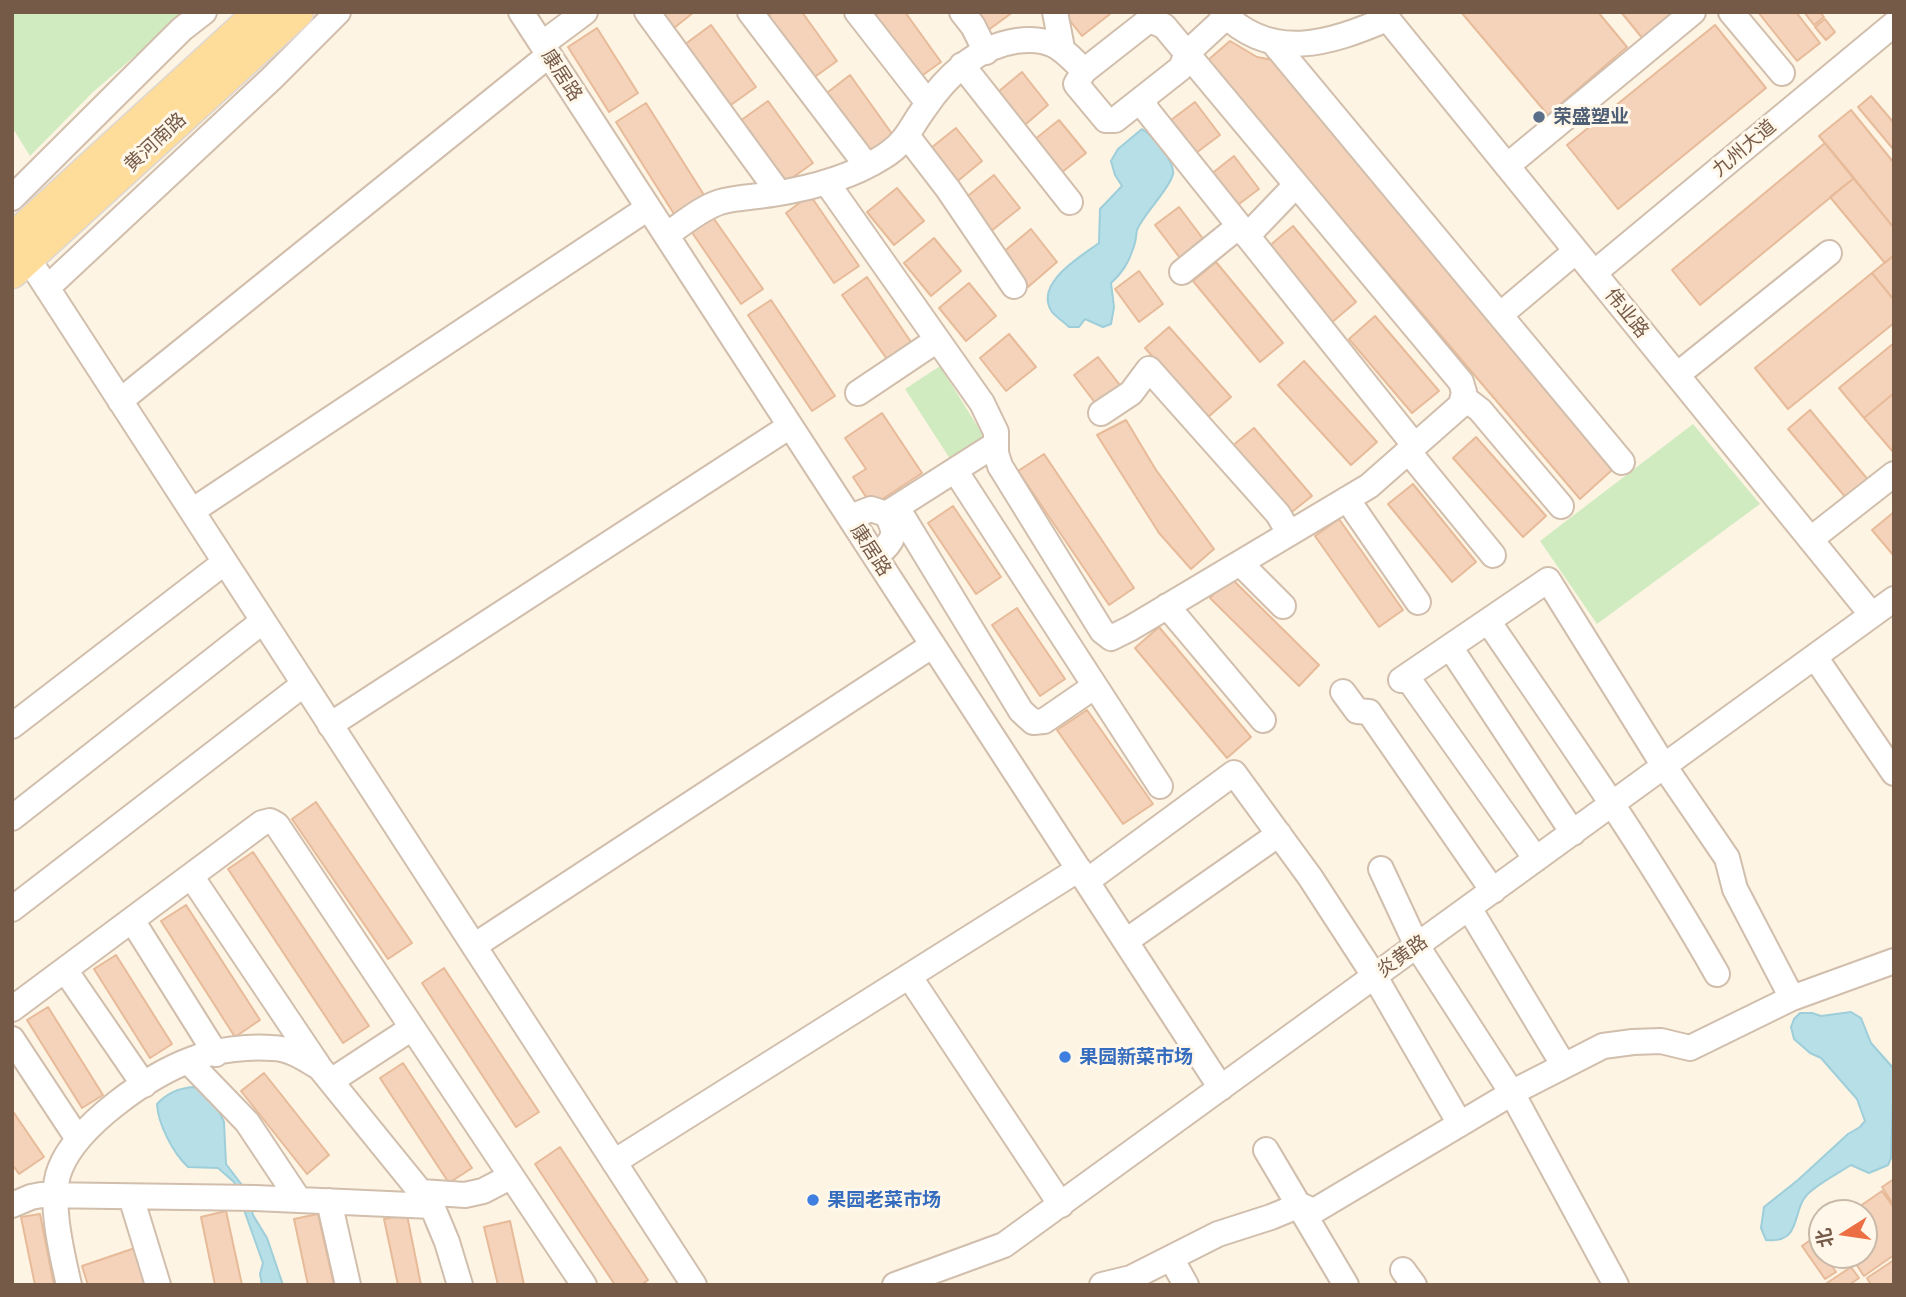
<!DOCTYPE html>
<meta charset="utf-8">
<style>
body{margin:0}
#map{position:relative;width:1906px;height:1297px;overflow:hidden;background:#fdf4e3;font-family:Commissioner,"Noto Sans SC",sans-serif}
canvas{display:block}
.frame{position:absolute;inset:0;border:14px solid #765a48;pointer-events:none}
.north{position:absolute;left:1808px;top:1199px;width:70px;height:70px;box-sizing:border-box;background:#fff8ea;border:2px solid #c8b9a9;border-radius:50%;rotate:258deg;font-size:19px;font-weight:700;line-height:28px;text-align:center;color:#765a48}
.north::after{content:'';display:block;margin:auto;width:24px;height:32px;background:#ec6f43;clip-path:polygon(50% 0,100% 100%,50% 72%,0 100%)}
</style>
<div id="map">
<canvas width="1906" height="1297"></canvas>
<div class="frame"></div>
<div class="north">北</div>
</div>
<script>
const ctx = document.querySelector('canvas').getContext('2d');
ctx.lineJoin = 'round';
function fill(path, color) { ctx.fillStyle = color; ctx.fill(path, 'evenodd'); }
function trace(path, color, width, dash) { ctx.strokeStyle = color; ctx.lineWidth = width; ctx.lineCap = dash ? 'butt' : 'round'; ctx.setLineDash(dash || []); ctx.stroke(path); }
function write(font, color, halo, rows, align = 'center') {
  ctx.font = font + ' Commissioner,"Noto Sans SC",sans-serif'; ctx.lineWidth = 6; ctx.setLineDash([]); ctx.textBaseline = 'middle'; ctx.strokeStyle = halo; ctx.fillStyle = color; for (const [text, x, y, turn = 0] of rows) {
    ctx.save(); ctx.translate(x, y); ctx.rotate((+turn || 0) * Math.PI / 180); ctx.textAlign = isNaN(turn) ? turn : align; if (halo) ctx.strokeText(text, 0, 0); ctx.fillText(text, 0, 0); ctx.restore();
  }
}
fill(new Path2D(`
 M12 12H186L93 92 30 156 12 127Z
 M940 366 988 443 954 465 905 389Z
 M1693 424 1760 504 1597 624 1540 541Z`), '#d1ebc1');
const water = new Path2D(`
 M1142 129C1152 135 1175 162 1173 174 1171 187 1143 215 1137 230 1136 235 1136 241 1134 246 1129 262 1123 272 1111 283L1114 307 1111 324 1103 327 1085 319 1079 327H1069C1064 322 1056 317 1052 312 1033 283 1082 256 1099 243L1100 209 1122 186 1115 175 1111 161 1118 149Z
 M1851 1012 1861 1018 1871 1043 1894 1069 1891 1158 1888 1165 1869 1173 1851 1165C1839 1173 1815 1185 1806 1196 1792 1211 1802 1244 1766 1240L1761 1228 1764 1207 1798 1180 1848 1134 1860 1127 1865 1121 1857 1099 1821 1058 1810 1053 1794 1039 1791 1027 1794 1019 1800 1013H1812L1821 1016Z
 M194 1087 208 1095 218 1109 224 1122 226 1164 248 1193 253 1215 267 1238 283 1285H262L260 1274 263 1263 234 1182 218 1168 188 1167C173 1153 158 1124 157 1104 167 1093 178 1088 194 1087Z`);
fill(water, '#b7dfe7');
trace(water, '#9dceda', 2);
const building = new Path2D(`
 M654 12H694L669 32Z
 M773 12H802L837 61 809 81 764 19Z
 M879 12H905L941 62 913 82 868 20Z
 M973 12H1013L987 31Z
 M1063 12H1109L1110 14 1082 36Z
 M1461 12H1598L1627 47 1548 115Z
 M1621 12H1675L1643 39Z
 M1758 12H1796L1820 43 1797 61Z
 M1804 12H1820L1824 17 1814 25Z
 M1825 19 1835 32 1826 40 1815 27Z
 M711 25 756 87 728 107 684 45Z
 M1715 25 1766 88 1618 209 1567 145Z
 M597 28 638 93 609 112 568 47Z
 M1230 41 1257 57 1273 60 1612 470 1580 499 1207 61Z
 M1022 72 1048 105 1019 130 992 97Z
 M850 75 895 138 867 158 823 96Z
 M1871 96 1894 123V150L1858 107Z
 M768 101 813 163 785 183 740 121Z
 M1195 102 1220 135 1196 153 1171 120Z
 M646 103 704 195 674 214 616 122Z
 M1851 110 1894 163V228L1819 136Z
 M1059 120 1086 153 1056 177 1029 144Z
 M956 128 982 161 953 185 926 152Z
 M1825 143 1854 178 1700 305 1672 270Z
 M1234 156 1259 189 1235 207 1210 175Z
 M994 175 1020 208 990 232 964 199Z
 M1854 178 1894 228V255L1885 263 1830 197Z
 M897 188 924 221 894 245 867 212Z
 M810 195 859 266 834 283 786 213Z
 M1179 207 1204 240 1180 258 1155 225Z
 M712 216 763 289 741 304 691 231Z
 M1293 226 1356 302 1331 323 1268 247Z
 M1031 229 1057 262 1028 287 1001 254Z
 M934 238 961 271 931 296 904 263Z
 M1894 255V300L1872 273Z
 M1216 262 1283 343 1260 362 1193 281Z
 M1139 271 1163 304 1139 322 1115 289Z
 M1872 273 1894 300V323L1788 409 1755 368Z
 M867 277 915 348 891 365 842 295Z
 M969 283 996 316 966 341 939 308Z
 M771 300 835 396 812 411 748 315Z
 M1375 316 1439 391 1412 413 1349 339Z
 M1169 327 1231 397 1207 418 1145 348Z
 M1009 334 1036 367 1006 391 980 358Z
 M1894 343V393L1864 418 1839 388Z
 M1098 357 1123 389 1099 408 1074 375Z
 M1304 361 1377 442 1351 465 1278 385Z
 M1894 393V453L1864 418Z
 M1810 410 1869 481 1847 499 1788 429Z
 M882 413 922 473 872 506 853 477 866 469 845 438Z
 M1126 420 1156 470 1214 549 1191 569 1159 533 1097 435Z
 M1254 428 1312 496 1288 515 1231 447Z
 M1476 437 1546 516 1523 537 1453 458Z
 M1044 454 1134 588 1109 605 1018 471Z
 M1413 484 1476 562 1452 582 1388 504Z
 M953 506 1001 577 976 594 928 523Z
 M1894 512V556L1872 530Z
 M1339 519 1403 610 1379 627 1315 536Z
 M1230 577 1319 665 1299 686 1210 598Z
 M1017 608 1065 679 1040 696 992 625Z
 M1159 627 1251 737 1227 758 1135 648Z
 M1087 710 1153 804 1123 824 1057 730Z
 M316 802 412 943 388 959 292 819Z
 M253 852 369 1026 343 1043 228 869Z
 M186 905 260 1020 235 1037 161 921Z
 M116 955 172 1044 150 1058 94 969Z
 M444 968 539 1112 516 1127 422 983Z
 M48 1007 103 1095 82 1108 27 1020Z
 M403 1063 472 1168 449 1183 380 1078Z
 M264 1073 329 1155 307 1174 241 1091Z
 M12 1110 44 1157 19 1174 12 1164Z
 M560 1147 648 1280 641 1285H615L535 1164Z
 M1894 1179V1203L1893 1204 1882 1187Z
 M1882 1191 1894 1208V1255L1864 1276 1850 1255H1864V1213H1850Z
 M226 1211 242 1285H215L201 1217Z
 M40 1214 54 1285H35L21 1217Z
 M318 1214 334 1285H308L294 1219Z
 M407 1215 421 1285H398L384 1219Z
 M510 1221 524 1285H498L484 1227Z
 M1813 1238 1822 1255H1824L1836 1272 1825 1279 1802 1246Z
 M135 1248 148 1285H88L82 1266Z
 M1894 1260V1285H1871L1867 1278Z
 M1851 1267 1859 1278 1849 1285H1824Z`);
fill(building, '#f4d3ba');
trace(building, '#e7ba99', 2);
const minor = new Path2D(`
 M521 12 1221 1088
 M647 12 779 193
 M750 12 867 166
 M857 12 928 103
 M962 12 973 26 986 52
 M1055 12 1062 48
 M1222 12C1272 63 1330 43 1387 19
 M1382 12 1872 615
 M1731 12 1782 73
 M1272 41 1622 462
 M542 44 585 12
 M962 65 1070 202
 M1084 71 1076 84 1106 120H1115L1181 68 1187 53 1226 17
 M1144 97 1146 109 1415 446
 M908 137 948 189 1014 286
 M1507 166 1693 12
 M12 198 182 29 204 12
 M666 235C683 224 701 208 720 202 737 197 756 197 773 194 812 188 850 178 883 157 907 142 909 129 924 109 945 78 976 47 1016 41 1051 36 1062 48 1084 71L1149 20 1164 26 1461 382 1464 392 1461 405 1369 486 1131 628 1111 638 1102 631 1000 466 996 453V432L982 403 827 183
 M1247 236 1296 185
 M18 243 694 1285
 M1182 272 1239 226
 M1594 273 1894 24
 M47 288 271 79 338 12
 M1500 315 1576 251
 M1677 375 1829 253
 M858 393 937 340
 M1463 397 1480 410 1561 506
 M120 401 549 55
 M1101 413 1131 393 1149 369 1278 514 1289 533
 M1408 451 1493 555
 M962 481 1160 786
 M1347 499 1418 602
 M192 511 648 208
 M886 514 996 444
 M850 517 871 509 886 514C899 536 893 540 876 557
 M904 519 1021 711 1033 722 1044 721 1095 686
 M1811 539 1894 474
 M1240 563 1283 606
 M1167 606 1263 720
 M1488 621C1567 737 1648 852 1717 974
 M1450 647 1573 833
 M1815 657 1894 773
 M1407 677 1536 859
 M1401 680 1548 580 1664 766 1727 858 1735 889 1792 998
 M1343 692 1357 711 1369 712 1493 891
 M330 725 790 426
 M12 726 225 562
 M12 818 263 621
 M1381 869 1417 946 1512 1093 1616 1285
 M191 876 318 1065
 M1087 881 1234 773 1310 877 1375 977 1460 1124
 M1469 908 1564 1066
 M12 909 304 684
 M132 920 216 1054
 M1126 941 1279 834
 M474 946 933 645
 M65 970 144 1085
 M909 976 1061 1205
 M12 1009 262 823 270 821 277 825 584 1285
 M12 1039 78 1139
 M188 1061 247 1122 299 1200
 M331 1081 412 1028
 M1266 1150 1346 1285
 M614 1162 1079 869
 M421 1192 465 1195 483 1191 510 1177
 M131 1197 158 1285
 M329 1201 348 1285
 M12 1205 31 1197 41 1195 255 1198 432 1206
 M1171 1258 1186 1285
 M1403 1270 1414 1285
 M69 1285C62 1254 48 1198 60 1169 77 1125 149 1075 193 1059 215 1050 248 1046 272 1048 290 1048 306 1059 320 1068L432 1206 447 1242 460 1285
 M895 1285 1004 1245 1894 599
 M1102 1285 1131 1278 1218 1234 1271 1217 1300 1205 1314 1211 1517 1090 1603 1046 1633 1042 1661 1041 1690 1048 1792 998 1894 961`);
const major = new Path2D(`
 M12 240 261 12
 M12 272 297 12`);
trace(minor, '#d1beac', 28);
trace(major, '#ded7d3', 35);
trace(minor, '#fff', 24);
trace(major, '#fedc99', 32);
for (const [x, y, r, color] of [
 [1539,117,7,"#5c6f8a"],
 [1065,1057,7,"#3f7fe0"],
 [813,1200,7,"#3f7fe0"]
]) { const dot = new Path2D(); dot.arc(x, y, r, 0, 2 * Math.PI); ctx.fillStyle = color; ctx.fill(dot); trace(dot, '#fff8ea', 2.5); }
write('19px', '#765a48', '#fff8ea', [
 ["康居路",562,75,57],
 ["黄河南路",155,142,-43],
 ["九州大道",1744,148,-40],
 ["伟业路",1627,313,51],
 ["康居路",871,550,57],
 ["炎黄路",1402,956,-36]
]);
write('bold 19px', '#4e5e75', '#fff8ea', [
 ["荣盛塑业",1553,117]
], 'left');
write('bold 19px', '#366cbe', '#fff8ea', [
 ["果园新菜市场",1079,1057],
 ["果园老菜市场",827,1200]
], 'left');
</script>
